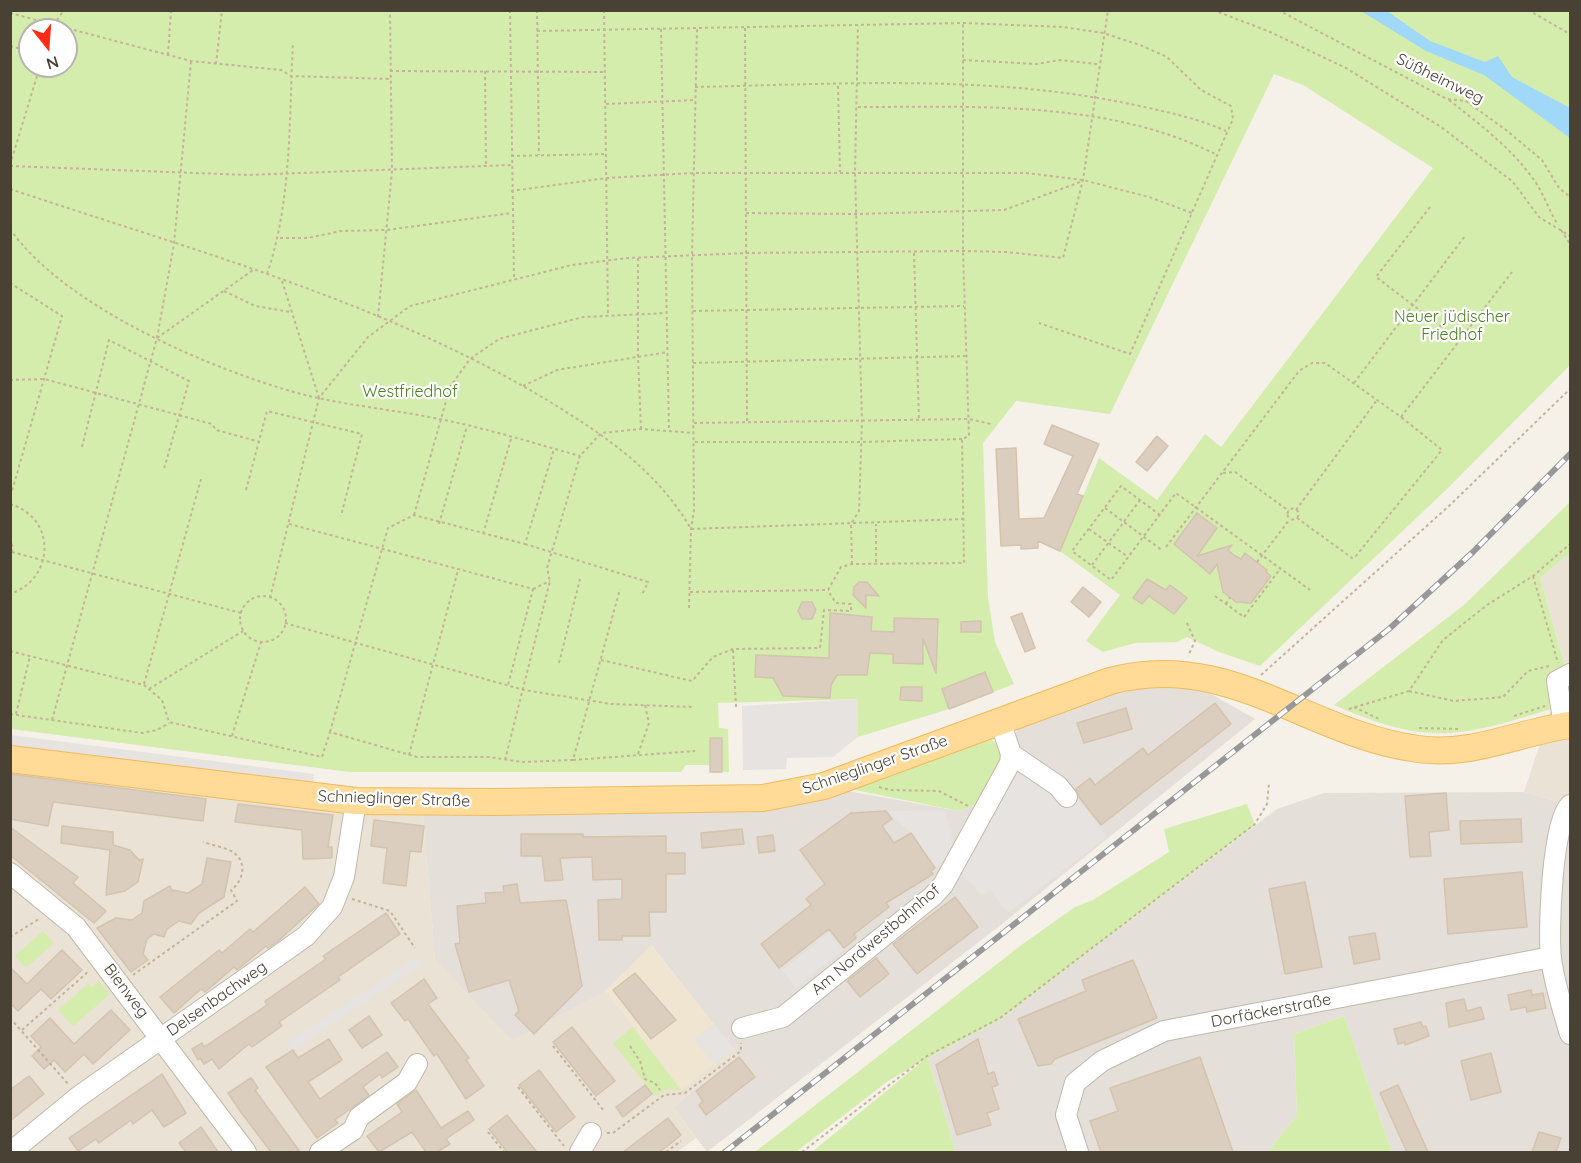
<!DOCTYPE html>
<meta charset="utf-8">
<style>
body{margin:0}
#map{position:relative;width:1581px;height:1163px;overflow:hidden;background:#f5f0e8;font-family:Quicksand,sans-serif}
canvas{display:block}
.frame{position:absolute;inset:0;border:12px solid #4a4135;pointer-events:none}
.north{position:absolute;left:18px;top:18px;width:60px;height:60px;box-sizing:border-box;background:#fff;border:2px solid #b7b3ae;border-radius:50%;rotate:163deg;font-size:16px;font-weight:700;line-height:24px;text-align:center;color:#4a4135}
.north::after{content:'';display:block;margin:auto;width:21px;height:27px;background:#ff2b15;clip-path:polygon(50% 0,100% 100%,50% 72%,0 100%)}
</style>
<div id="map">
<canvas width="1581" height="1163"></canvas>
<div class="frame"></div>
<div class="north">N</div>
</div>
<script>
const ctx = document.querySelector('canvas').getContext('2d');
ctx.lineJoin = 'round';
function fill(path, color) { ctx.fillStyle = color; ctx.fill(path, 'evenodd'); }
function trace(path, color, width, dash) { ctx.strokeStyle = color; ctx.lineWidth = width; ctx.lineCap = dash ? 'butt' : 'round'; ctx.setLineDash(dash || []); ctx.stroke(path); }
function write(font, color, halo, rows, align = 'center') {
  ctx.font = font + ' Quicksand,sans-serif'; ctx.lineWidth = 4.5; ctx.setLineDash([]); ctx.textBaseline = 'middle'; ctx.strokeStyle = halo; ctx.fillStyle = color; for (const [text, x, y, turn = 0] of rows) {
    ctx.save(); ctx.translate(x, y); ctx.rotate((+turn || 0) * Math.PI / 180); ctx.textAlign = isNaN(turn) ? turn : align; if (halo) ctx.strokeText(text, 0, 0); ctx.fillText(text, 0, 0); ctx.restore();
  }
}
fill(new Path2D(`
 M1570 553V805L1524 792 1551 710 1548 676 1565 665 1540 578Z
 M11 766 423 812 435 959 605 991 651 946 738 1055 673 1107 696 1138 677 1152H11Z`), '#eae2d5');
fill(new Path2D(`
 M1117 687H1199L1255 719 1002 924 707 1152 673 1107 738 1055 652 946 605 991 512 1040 435 959 423 812 842 790 959 811 977 804 1019 727Z
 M1524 792 1570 805V1152H1392L1344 1016 1294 1034 1297 1115 1270 1149 1272 1152H956L928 1058 1001 1019 1277 809 1324 793Z`), '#e5dfd9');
fill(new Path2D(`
 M651 946 734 1049 681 1090 605 991Z`), '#f0e5d0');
fill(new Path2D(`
 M11 11H1570V365L1447 489 1260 666 1219 652 1187 637 1177 642 1135 643 1103 652 1086 641 1120 595 1060 551 1099 458 1157 500 1205 434 1221 447 1433 168 1303 85 1274 74 1110 414 1016 401 983 443 988 597 995 642 1014 684 949 709 858 737 857 699 718 703 719 728 728 729 729 772H710V765H686L681 772H350L11 729ZM30 30H66V66H30Z
 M1570 502V553L1540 578 1565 666 1548 677 1551 709C1458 738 1427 746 1334 705L1464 605Z
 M988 738 998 744 1004 755 977 804 959 811 850 789Z
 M1247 804 1255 825 1001 1019 928 1058 956 1152H812L924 1060 888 1081 796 1152H755L1020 946 1075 907 1093 900 1169 852 1164 829Z
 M43 931 54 943 26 968 15 956Z
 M99 981 110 994 73 1026 58 1010 89 983 92 987Z
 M1344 1016 1392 1152H1272L1270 1149 1297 1115 1294 1034Z
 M633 1027 681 1090 667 1089 655 1096 613 1043Z`), '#d4edad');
fill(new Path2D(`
 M857 699 858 737 833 757 787 758 786 769 743 770 742 706Z
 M11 735 314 774 313 784 11 745Z
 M1033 774 1061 805 1075 795 1107 837 1008 913 990 890 981 896 960 870 1016 775Z
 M944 810 952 833 951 854 935 868 911 833 886 811Z
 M829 933 843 950 796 988 782 970Z
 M418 956 423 964 293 1050 287 1042Z
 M714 1024 734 1049 714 1064 694 1039Z`), '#e6e3e0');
fill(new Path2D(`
 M1361 11H1387L1430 41 1485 62 1498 56 1512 77 1570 108V138L1484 75 1426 51Z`), '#9fd8f8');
const building = new Path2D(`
 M1052 425 1099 444 1077 494 1083 496 1060 551 1038 541V548L1021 549V545L1001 546 996 449 1016 448 1019 519 1044 518 1073 456 1044 444Z
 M1157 436 1168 446 1147 471 1136 462Z
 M1197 513 1217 528 1197 556 1232 545 1228 550 1235 556 1241 559 1245 553 1267 570 1266 572 1271 576 1251 603 1236 602 1223 592 1217 564 1210 574 1174 544Z
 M1147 579 1166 590 1170 585 1187 598 1174 614 1149 596 1142 604 1133 598Z
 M859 582H867L879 596 866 595V608L853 595 854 587Z
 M1083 587 1101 602 1089 617 1071 602Z
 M802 602H812L816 610 812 619H802L798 611Z
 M830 613 872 617 871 631 894 632V618L938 619 936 673 923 639V664L893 663V654L870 653 867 675H837L831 685 830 698 783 696 773 678 755 677 756 655 829 658Z
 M1022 613 1035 648 1025 652 1011 617Z
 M981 621V632H961V622Z
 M985 672 993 692 949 709 942 689Z
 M901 687H922V701L900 700Z
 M1215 703 1231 724 1101 825 1079 797 1076 789 1090 778 1095 785 1143 748 1148 755Z
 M1126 708 1132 729 1084 743 1077 723Z
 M710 738H722V772H710Z
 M10 774 206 799 203 821 53 802 48 826 10 819Z
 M1446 793 1449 830 1429 832 1431 856 1410 857 1405 796Z
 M238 804 333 815 328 847H332V858L303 859 302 830 235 822Z
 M886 811 892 819 882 826 894 843 911 833 935 868 931 871 933 874 886 903 889 907 854 934 856 938 844 948 829 929 779 968 761 944 811 905 806 899 825 884 800 850 851 813Z
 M1521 819 1522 842 1461 844 1460 821Z
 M374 820 424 826 421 852 410 851 406 886 383 883 387 848 371 846Z
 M62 826 113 832V845L130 850 139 860 143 859 138 882 125 891 106 895 110 850 61 843Z
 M10 827 78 877 73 883 106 911 94 923 10 855Z
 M742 829 744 844 702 848 701 833Z
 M521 834H583V837L666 836V853H685V874H666V912H649L650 936H622V940H599L598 900 622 899V879L593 880 592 857 560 858 563 880 545 881 542 856H521Z
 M773 835 775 851 759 853 757 837Z
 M207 858 231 862 224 897 199 913 191 924 179 921 167 929 164 937 154 934 147 939 143 954 148 960 131 972 97 928 116 918 132 920 142 913 144 901 170 886 172 890 188 893 202 884Z
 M1522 872 1527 927 1448 934 1444 879Z
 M1305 882 1322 967 1285 974 1269 889Z
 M517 884 520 903 566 900 582 986 534 1034 515 1015 519 1011 509 980 469 992 455 944 460 943 457 906 486 903 485 893 504 892 503 886Z
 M305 887 319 904 277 942 268 948 266 946 237 970 234 967 205 992 201 989 174 1013 160 997 219 950 222 953 250 929 253 932Z
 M955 897 978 927 917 974 893 944Z
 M386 913 400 934 338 977 340 980 279 1022 282 1026 252 1047 249 1044 219 1069 212 1059 204 1064 200 1058 198 1060 192 1049 202 1043 204 1047 267 1005 265 1001 326 959 323 956Z
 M1375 933 1380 959 1354 964 1349 937Z
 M62 950 82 970 51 999 41 989 18 1011 10 1003V967L27 984Z
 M876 958 889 974 860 997 847 981Z
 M1133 960 1157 1018 1055 1059 1051 1064 1038 1066 1018 1019 1086 991 1082 980Z
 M635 973 676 1020 651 1039 613 990Z
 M424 979 437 998 428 1004 469 1058 466 1060 484 1086 466 1099 437 1054 434 1056 408 1019 405 1021 391 1003Z
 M1531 990 1532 995 1543 993 1546 1008 1527 1012 1526 1007 1511 1010 1508 995Z
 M1464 999 1467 1011 1481 1007 1484 1019 1449 1027 1446 1003Z
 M111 1010 130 1030 93 1064 84 1054 65 1072 54 1060 44 1069 32 1056 41 1047 31 1036 50 1018 74 1044Z
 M369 1016 382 1035 362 1048 349 1030Z
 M1421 1022 1423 1027 1426 1026 1429 1036 1405 1045V1042L1398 1044 1394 1029Z
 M572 1027 615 1081 596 1096 553 1042Z
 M329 1039 342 1060 308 1082 320 1099 387 1052 398 1067 382 1078 380 1074 363 1087 369 1095 335 1120 338 1123 317 1138 266 1067 293 1050 298 1058Z
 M978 1039 988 1074 994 1072 998 1085 992 1087 999 1109 987 1113 991 1125 957 1135 936 1065Z
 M1491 1053 1501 1092 1471 1100 1461 1061Z
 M739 1057 755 1077 706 1115 699 1105 703 1101 696 1091Z
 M1200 1057 1233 1152H1101L1090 1121 1118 1111 1110 1088Z
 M539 1070 575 1117 556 1132 519 1085Z
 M162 1074 186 1113 164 1127 152 1110 133 1124 131 1120 99 1143 96 1139 78 1151 69 1138Z
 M29 1076 44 1094 10 1121V1090Z
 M251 1078 258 1088 255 1090 300 1152H271L240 1111 228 1093Z
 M645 1085 652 1094 623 1117 616 1107Z
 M1398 1085 1428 1152H1407L1380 1093Z
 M416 1090 441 1128 468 1111 474 1120 446 1139 450 1144 437 1152H426L412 1132 379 1152 367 1136 402 1112 397 1104Z
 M507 1115 519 1130 537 1152H507L489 1129Z
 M668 1118 681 1135 665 1148 659 1152H623Z
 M201 1127 218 1152H186L179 1143Z
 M1539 1132 1561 1138 1556 1152H1532Z`);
fill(building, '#dbcebf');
trace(building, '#d4c3ae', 1.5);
const minor = new Path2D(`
 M1564 726 1557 681 1570 674
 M1011 754 1058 786 1067 797
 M1570 805C1552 822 1548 931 1551 958 1554 983 1563 1010 1570 1034
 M10 873 76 927 246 1152
 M742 1028 783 1017 933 896 943 885 1010 763 1011 754 1000 721
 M11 1152 78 1097 306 936 332 907 344 877 356 801
 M320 1152 353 1130 359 1117 407 1082 417 1064
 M580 1152 591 1133
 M1078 1152 1066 1115 1075 1083 1102 1061 1164 1031 1551 957`);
const major = new Path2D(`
 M10 759 356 801 495 802 763 798 824 786 1110 681C1229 649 1307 734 1418 749 1471 757 1519 732 1570 725`);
trace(minor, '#c2b8a9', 22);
trace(major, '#f0ba5b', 28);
trace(new Path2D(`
 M510 10 514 278
 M537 10 539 155
 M604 10 608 315
 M1213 10 1268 31 1346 68 1441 127 1513 182 1539 217 1570 236
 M1278 10 1447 99 1466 101 1506 130 1542 160 1559 188 1570 197
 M1528 10 1570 34
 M10 13 191 61 281 70 291 76 390 79
 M745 28 747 423
 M661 29 669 430
 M50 30 64 10
 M537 31 963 23 1063 27 1103 33 1140 45 1167 57 1201 90 1231 106 1233 119 1130 354 1039 323
 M10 46 30 51
 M168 55 171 10
 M963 60 1037 64 1060 60 1097 64
 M216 64 222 10
 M390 71 605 72
 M485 71 486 167
 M838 86 840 172
 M695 87C841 84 991 74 1135 105 1167 112 1197 118 1226 131
 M1449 100C1478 123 1509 146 1531 176 1543 191 1548 209 1558 225
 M606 104 695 100
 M858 107C975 107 1110 100 1217 155
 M511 156 607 154
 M10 165 40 66
 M10 166 248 175 511 165
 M10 189C192 250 382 301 547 400 604 435 657 470 691 529L963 519
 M511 191 607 178 693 173H1026L1083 180 1149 197 1192 213
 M1430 207 1376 277 1459 340
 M746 213 856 214 1004 210 1083 181
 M10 229C65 308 218 373 309 396 351 406 396 410 439 419 486 428 533 443 580 456
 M1561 230 1570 244
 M280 238H307L341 231 387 230 512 213
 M914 253 919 421
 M638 258V357L641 429
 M267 274C292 201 289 119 293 42
 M282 281 319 398
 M10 283 62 316 10 498
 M224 291 255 306 291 312
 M693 311 964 306
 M378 317 392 171 390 10
 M157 338 253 270
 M693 363 966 356
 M10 380 44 379 212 424 216 430 260 442
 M1354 383 1465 236
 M523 386 557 370 668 352
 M694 423 969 419 991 424
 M695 442H861L962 439
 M82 447 109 340 189 381 164 469
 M1223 473 1235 472 1289 511
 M246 490 267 411 362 434 341 516
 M10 504C57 518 55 579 10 594
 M1105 508 1163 551
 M1287.5 514a5.5 5.5 0 1 1 11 0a5.5 5.5 0 1 1-11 0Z
 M1296 510 1377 400
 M414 515 450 387 470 359 499 339 583 317 667 313
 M1160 515 1121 486 1072 551 1111 580C1133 551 1154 522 1176 493L1310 590
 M1297 518 1352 558 1355 557 1442 450 1401 417
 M289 524 533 589 508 685
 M439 524 467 426
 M1089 529 1128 557
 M483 534 511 439
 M10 538 13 548 10 555
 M525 544 648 582 642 595
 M1166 547 1299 371 1312 363H1325L1401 417 1512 272
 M12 552 241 613
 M876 562V524
 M1257 562 1290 519
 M852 564 851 524 859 511 862 422 855 172 858 26
 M1092 565 1140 500
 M1533 576 1558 663
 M533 589 550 581
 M690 592 828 590 841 567 852 564 964 563 962 439 969 436 963 251V23
 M1215 596 1244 617 1280 569
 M240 619a23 23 0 1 1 46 0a23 23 0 1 1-46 0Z
 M270 598 319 398 368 337 410 306 572 265 628 258 746 253 963 251 1006 252 1063 258 1083 180 1108 10
 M1226 604 1230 597
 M689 608 691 529 694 510 692 256 697 29
 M285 623 524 690 611 704 693 707
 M1187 623 1195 641 1188 656
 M733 650 736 707
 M10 651 144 685 162 700 169 722 322 757 330 732 417 757H489L522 762 573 760 620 589
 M601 660 692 681 713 657 733 649 820 648 824 610 851 611V604L836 603 828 591
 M559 663 580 579
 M1261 675 1450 505 1570 389
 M144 684 201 479
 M149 689 243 631
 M1409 691 1454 701 1503 697 1528 671 1549 666
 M1354 707 1379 719
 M1349 709 1409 691 1443 640 1487 605 1533 576 1570 544
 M10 714 142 733 157 730 169 723
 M16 714 30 656
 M1514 716 1545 706
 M52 720 157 338 174 244 191 61
 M1419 728 1458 729
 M330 732 388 528 414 515 525 544 554 449
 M232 736 261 642
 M638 754 649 723 645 705
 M409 755 458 570
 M505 760 550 581 547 568 580 456 601 433 641 429 694 433
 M573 760 695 751
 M879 787 891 790 939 791 968 806
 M352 899 390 911 415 948
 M10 937 39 919
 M133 975 237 901 231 890C244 881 248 860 231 851 223 847 212 845 203 842
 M10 1018 69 1085
 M22 1030 89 971
 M553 1046 604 1111
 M630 1046 640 1061 645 1079 655 1083 660 1090
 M518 1087 564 1146
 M488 1132 504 1152
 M607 1133H613L664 1095 685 1093 741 1051V1043
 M666 1152 681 1141
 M802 1152 927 1056 1000 1018 1255 824 1267 804 1269 783`), '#c5b399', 2, [3, 3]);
trace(minor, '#fff', 20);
trace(major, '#ffdb97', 26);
const rail = new Path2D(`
 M725 1152 1389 629 1473 552 1570 454`);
trace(rail, '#989898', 6);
trace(rail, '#fff', 4, [11]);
write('16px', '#4a4135', '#fff', [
 ["Süßheimweg",1440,79,26],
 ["Schnieglinger Straße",875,765,-19],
 ["Schnieglinger Straße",394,799,2],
 ["Am Nordwestbahnhof",876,940,-40],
 ["Bienweg",126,991,53],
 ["Delsenbachweg",217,999,-35],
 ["Dorfäckerstraße",1271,1011,-11]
]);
write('16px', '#4c8222', '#fff', [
 ["Neuer jüdischer",1452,317],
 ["Friedhof",1452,335],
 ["Westfriedhof",410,392]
]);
</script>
